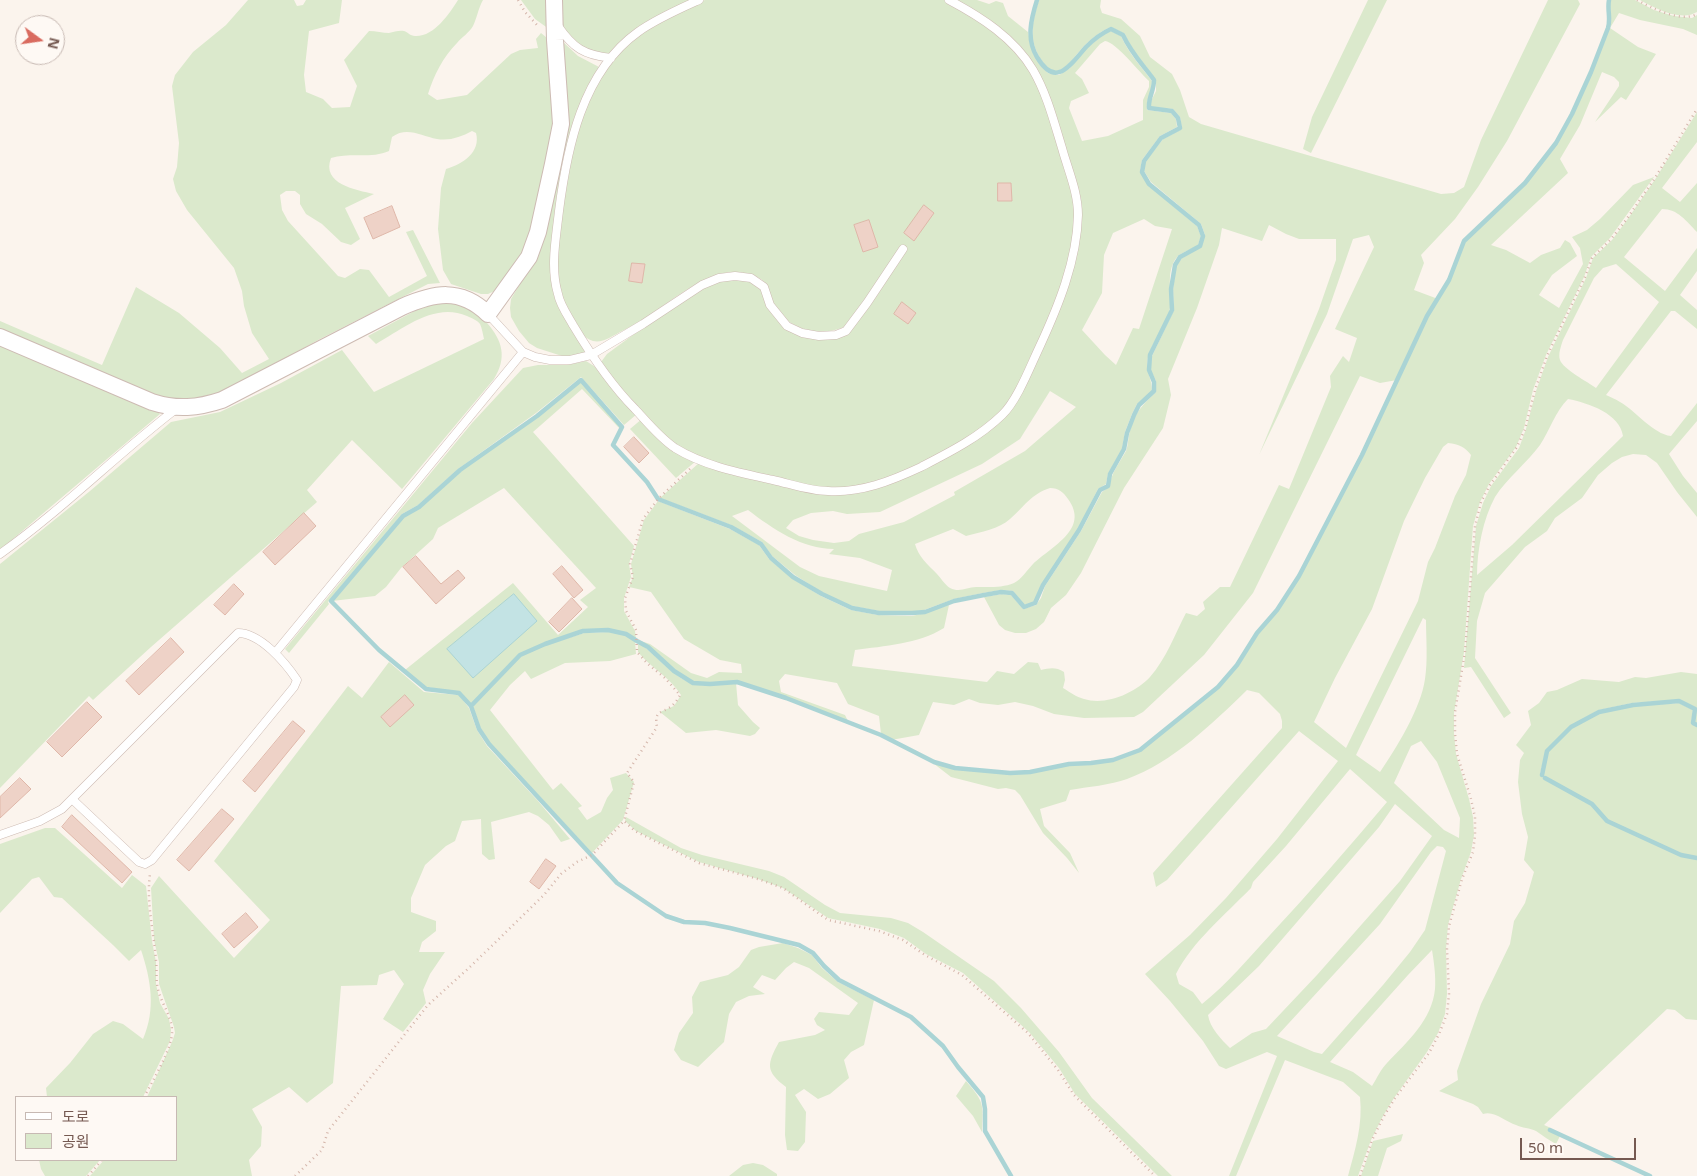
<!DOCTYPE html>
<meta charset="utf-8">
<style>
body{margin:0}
#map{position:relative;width:1697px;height:1176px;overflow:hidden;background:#fbf4ed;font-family:"Noto Sans","Noto Sans KR",sans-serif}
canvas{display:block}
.legend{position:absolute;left:15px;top:1096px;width:162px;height:65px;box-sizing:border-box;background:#fef9f4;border:1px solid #c7b9b3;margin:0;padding:6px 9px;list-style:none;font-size:15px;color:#755951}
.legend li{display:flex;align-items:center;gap:10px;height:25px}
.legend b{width:25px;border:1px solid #c7b9b3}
.north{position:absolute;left:15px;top:15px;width:50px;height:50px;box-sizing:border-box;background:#fef9f4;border:1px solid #c7b9b3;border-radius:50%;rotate:104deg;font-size:14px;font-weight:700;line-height:20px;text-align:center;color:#755951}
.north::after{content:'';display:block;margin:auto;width:18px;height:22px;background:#d96b5f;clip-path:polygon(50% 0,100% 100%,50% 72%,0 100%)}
.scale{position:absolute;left:1520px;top:1138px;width:116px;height:22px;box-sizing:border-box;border:2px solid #755951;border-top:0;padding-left:6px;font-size:15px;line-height:18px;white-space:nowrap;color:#755951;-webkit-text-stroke:4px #fef9f4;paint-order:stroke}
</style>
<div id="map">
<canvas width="1697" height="1176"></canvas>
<ul class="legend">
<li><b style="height:6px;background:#fff"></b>도로</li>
<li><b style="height:14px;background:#dbe9cc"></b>공원</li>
</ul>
<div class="north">N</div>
<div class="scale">50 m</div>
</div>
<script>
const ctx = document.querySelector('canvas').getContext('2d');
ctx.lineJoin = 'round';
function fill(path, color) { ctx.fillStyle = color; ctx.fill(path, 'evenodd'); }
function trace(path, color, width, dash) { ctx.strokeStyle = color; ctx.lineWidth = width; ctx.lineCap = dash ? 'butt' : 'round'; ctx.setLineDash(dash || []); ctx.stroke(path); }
fill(new Path2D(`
 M248 0H294L297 6 303 5 306 0H342L339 23 309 31 304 75 306 92 323 99 332 108 350 107 357 86 344 60 369 31C376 31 383 33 389 33 394 32 399 30 404 31 408 32 410 36 415 36 434 37 449 14 458 0H483C478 9 477 18 473 26 469 33 462 37 457 43 443 57 434 75 428 94L437 100 467 95 511 54 520 50 538 48 536 39 541 33 552 42 557 123 524 257 497 290 488 294H481L451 284 443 270 438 229 441 188 446 169C463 164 481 152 476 133L472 131C461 137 450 141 437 139 421 136 407 126 392 137L389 151C372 159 350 152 331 158 321 184 356 190 374 194L345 208 360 239 351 245 341 242 322 224 306 214 300 204V195L295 191H286L280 195 282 210 288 221 338 276 345 278 360 269 369 270 389 297 427 276 406 232 413 230 440 283 428 284 320 339 207 401 172 402 0 333V321L102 365 136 287 179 313 220 348 242 373 269 359 252 333 244 306 242 291 234 268 187 210 176 191 173 179 177 167 179 143 172 86 175 75 193 52 226 25Z
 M521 0H549V29L535 19Z
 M560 0H695L610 53C589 56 573 41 561 26Z
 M705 0H944L970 13 989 26 1021 57 1032 72 1042 94 1073 189 1076 213 1070 261 1047 327 1016 389 1003 411 968 440 939 456 876 484 826 489 735 469 693 455 674 445 610 377 601 362 607 354 645 326 704 288 720 281 735 279 750 281 761 289 767 307 785 328 837 338 870 305 906 251 844 327C818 338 786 329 773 303 770 297 770 290 767 285 761 276 747 273 737 272 706 270 669 303 644 319 636 324 628 328 620 332 611 337 603 343 593 341 582 338 578 327 573 319 569 311 563 304 560 296 546 259 574 130 591 93 597 80 610 63 619 52 632 34 683 7 705 0Z
 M952 0H977L989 4 996 1 1003 3 1008 16 1028 32 1033 53 1040 65 1048 73 1059 75 1070 68 1087 48 1104 34 1111 31 1121 36C1129 54 1141 66 1152 81 1152 93 1146 98 1147 110L1171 113 1176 119 1177 127 1160 136 1142 160 1140 172 1148 185 1197 226 1201 236 1198 245C1192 249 1183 252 1178 256 1165 270 1172 292 1170 308 1168 324 1152 341 1148 357 1145 372 1152 377 1152 391L1137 404 1132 414 1125 432 1122 449 1108 474 1106 484 1098 489 1078 529 1042 584 1034 602 1024 605 1013 591 1001 590 983 593 954 599 924 610 912 612 879 611 852 606 823 593 795 575 772 556 762 542 731 525 660 498 700 462 826 493 905 476 1006 414 1065 289 1080 213 1055 119 1024 54ZM1105 41C1116 42 1139 72 1149 81V87L1143 100V120L1108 136 1082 141 1069 108 1071 101 1089 93 1082 79 1075 73 1100 44ZM1144 219 1155 226 1172 229 1139 329 1133 328 1116 365 1105 355 1082 330 1102 293 1104 255 1113 233ZM1050 391 1076 407 1025 451 954 492 955 495 904 522 859 534 849 541 834 543 813 540 799 536 786 528 793 520 811 513 833 511 847 514 880 512 982 464 1020 439ZM1050 488C1059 488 1063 492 1068 499 1090 529 1052 546 1033 564 1027 570 1022 579 1014 583 1002 588 989 587 976 587 967 587 960 593 950 588 945 585 941 578 937 574 928 565 918 556 915 544L953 529 966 536C981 532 999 529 1010 519 1024 507 1031 494 1050 488ZM748 510C773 529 802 549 834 549L829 554 860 558 892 570 887 591 819 576 800 567 732 516Z
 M1039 0H1101L1100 7 1102 13 1121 19 1140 36 1150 57 1172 74 1180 90 1189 117 1201 124 1441 194 1454 193 1464 187 1481 140 1548 0H1578L1580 4 1507 141 1478 187 1455 219 1421 255 1424 263 1414 290 1438 299 1427 316 1397 380 1380 383 1360 376 1253 593 1204 655 1143 712 1134 717 1084 718 1054 714 1033 706 1015 702 998 705 980 703 969 699 954 705 933 702 919 735 891 740 881 734 879 716 848 704 837 683 785 674 779 681 781 692 845 715 848 721 786 697 779 696 737 681 710 684 693 682 674 670 638 640 650 644 691 673 707 678 719 672 742 673 741 664 720 660 684 639 651 592 629 587 633 577 631 564 644 520 658 501 730 529 759 545 769 559 793 579 821 596 851 610 878 615 912 616 925 613 949 605 944 628C918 644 884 646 855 650L852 666 987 682 997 671 1014 674 1028 662 1038 663 1041 670C1050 668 1056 667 1064 672L1065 680 1063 688C1070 692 1076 697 1084 699 1106 706 1135 693 1150 677 1166 659 1175 634 1186 613L1197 616 1205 609 1203 602 1220 587H1230L1279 485 1289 489 1331 387 1330 376 1343 356 1349 362 1357 338 1335 329 1374 247 1369 235 1353 239 1327 314 1259 455 1319 309 1336 260V239H1299L1286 234 1269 225 1262 241 1222 228 1219 245 1197 308 1168 379 1171 395 1163 428 1124 488 1081 573 1066 595 1051 608 1044 622 1036 629 1026 633H1015L1005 630 999 625 984 597 1002 594 1011 595 1023 609 1036 605 1041 598 1045 586 1081 531 1102 492 1109 487C1112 471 1119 464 1126 451 1128 446 1128 440 1129 435 1134 414 1140 407 1156 392V381L1150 369 1152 356 1174 310 1173 289 1176 266 1182 258 1201 247 1205 235 1201 224 1151 182 1144 171 1145 162 1163 139 1182 129 1180 117 1173 109 1151 107V101L1156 91V80C1145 64 1132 52 1125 34L1111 27C1101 31 1094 37 1086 44 1070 60 1057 89 1039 56 1028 37 1033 19 1039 0Z
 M1368 0H1387L1311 153 1303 149 1312 117Z
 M1610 0H1635L1654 10 1674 16 1692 18 1697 15V35L1683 29 1640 20 1619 13 1610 28 1638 47 1656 54 1626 100 1621 97 1595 122 1619 86V82L1614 77 1602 72 1580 125 1560 159 1568 173 1491 245 1506 250 1530 263 1541 255 1560 248 1565 240 1570 243 1577 256 1552 275 1539 295 1559 308 1583 264 1580 248 1572 237 1587 230 1600 219 1633 185 1654 177 1610 238 1591 257 1584 277 1546 355 1533 390 1524 428 1516 447 1489 484 1480 502 1473 526 1464 652 1454 713V734L1456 754 1469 799 1473 817 1474 835 1471 852 1461 879 1448 925 1446 949 1447 994 1445 1014 1438 1033 1427 1052 1394 1098 1383 1116 1371 1140 1358 1176H1348C1355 1150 1363 1125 1360 1097L1343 1082 1285 1060 1236 1176H1229L1277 1056 1267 1052 1226 1069 1219 1066 1203 1041 1170 1001 1145 974 1190 935 1226 898 1277 839 1338 761 1299 731 1167 880 1156 887 1153 873 1282 728V721L1280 714 1259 693 1247 690C1212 724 1173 762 1127 779 1111 785 1087 787 1070 790L1066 801 1040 809 1044 826 1070 853 1079 873 1067 858 1043 833 1020 795 1015 790 1006 788 998 789 951 777 933 763 955 769 1010 774 1030 773 1069 765 1091 764 1113 761 1141 751 1218 688 1238 665 1258 633 1278 611 1300 576 1363 456 1428 317 1450 280 1465 242 1526 184 1557 144 1573 114 1592 73 1609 28C1612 18 1608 10 1610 0ZM1448 443C1459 444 1465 447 1471 455L1466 475 1455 496 1435 548 1428 562 1418 601 1346 748 1314 722 1335 678 1372 609 1404 521 1425 478 1443 447ZM1423 618 1426 620C1426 639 1428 660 1425 679 1421 708 1396 749 1380 772L1356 755ZM1421 741 1437 762 1460 818 1459 838 1444 830 1394 783 1411 746ZM1350 769 1387 802C1349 847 1310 892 1270 935 1248 959 1227 984 1202 1004L1193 992 1179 984 1176 974C1192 942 1226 914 1251 888L1253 882 1286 846ZM1395 804 1432 836 1400 881 1317 975 1266 1029 1252 1033 1230 1048C1221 1039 1210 1028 1208 1015L1259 966 1379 827ZM1437 846 1443 847 1446 851 1425 930 1410 952 1383 985 1322 1054 1314 1052 1277 1036 1380 924 1431 852ZM1432 950C1434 962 1436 977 1435 989 1432 1020 1407 1042 1387 1063 1381 1069 1377 1078 1372 1086L1353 1072 1330 1062 1408 975Z
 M1640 0H1697V12C1680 22 1655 8 1640 0Z
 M560 39 578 56 599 67 592 78 575 119 552 274 586 353 571 356H562L537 348 529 343 519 331 511 317 510 308 511 299 527 272 544 232Z
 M1697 112V142L1662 188 1680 202 1697 183V232C1686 221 1678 209 1662 209L1624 257 1665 291 1697 248V271L1680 295 1697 310V329L1675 311H1671L1606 395C1610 397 1616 399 1620 402 1636 411 1653 434 1671 436L1697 403V421L1669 454 1683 476 1697 493V517L1677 492 1657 463 1646 455 1633 454 1622 457 1612 463 1598 475 1582 498 1555 518 1547 531 1525 547 1485 593 1477 621 1475 658 1511 713 1504 718 1471 667 1464 668 1476 526 1483 503 1491 486 1519 448 1526 429 1536 391 1548 357 1586 278 1593 258 1612 240 1627 220 1656 178ZM1616 264 1659 302 1596 388C1588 382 1563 369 1560 360 1558 354 1561 346 1563 340L1594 278 1603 268ZM1568 399C1589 403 1620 414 1623 436L1512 545 1477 575C1477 550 1483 519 1495 497 1507 478 1527 463 1540 445 1550 430 1555 412 1568 399Z
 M435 302C447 302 467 304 477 311 481 314 484 319 487 323 503 341 507 358 494 379L402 489 352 440 307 490 317 502 151 647 93 700 89 696 0 788V564L90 491 171 422 220 412 281 383 342 350 374 392 484 339C483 335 482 328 480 324 477 320 471 318 467 316 434 302 403 329 376 344L368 336 422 307Z
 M0 344 155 410 160 414 0 550Z
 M586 361 594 366 637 414 624 425 581 377 536 413 458 469 418 505 402 514 328 602 329 604 289 653 285 649 472 423 523 368 538 365H567Z
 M581 382 621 427 620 429 582 389 533 432 634 546 629 564 631 577 624 598V611L635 631 636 639 627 633 608 629 583 630 544 643 519 655 471 705 460 692 426 687 405 670 513 583 558 635 588 607 580 600 596 588 504 488 438 528 433 539 401 568 386 587 375 596 332 601 404 517 420 508 461 470 538 416Z
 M643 418 696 461 676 478 630 429Z
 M609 632 626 635 635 641 636 654 610 661 565 663 531 679 525 671 510 685 490 710 553 790 561 783 582 806 578 808 587 820 601 812 607 798 613 790 610 778 626 773 634 782 623 820 592 853 490 743 480 727 473 706 521 656 546 645 584 633Z
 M638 642C654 653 675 679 694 684 707 687 723 684 736 683L738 705 753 722 760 728 755 734 750 736 716 730 686 733 660 712 674 706 681 695C670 677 651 668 638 652Z
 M389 662 424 692 459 695 469 708 477 730 487 746 538 801 570 839 561 842 549 825 538 816 529 812 491 822 495 859 489 860 482 854 481 819 462 821 455 841 446 846 425 865 411 898V912L436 921V931L422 942 419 952H445L430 974 423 990 426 1003 403 1032 383 1019 404 984 394 970 379 975 377 985 341 986 333 1083 307 1103 289 1087 252 1109 262 1127 261 1146 249 1160 252 1176H90L104 1160H176V1097H147L172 1042 175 1033 174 1027 159 984V962L154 940 151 888 159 876 234 958 270 920 214 861 348 686 362 698Z
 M1681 672 1697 674V723L1694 722 1696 708 1679 700 1632 703 1599 710 1570 726 1546 750 1540 774 1543 775 1548 752 1572 728 1600 713 1633 706 1679 703 1693 710 1691 724 1697 726V857L1682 854 1608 820 1593 803 1546 777 1545 778 1591 805 1607 822 1681 856 1697 859V1020L1686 1019 1675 1010 1667 1009 1544 1125 1551 1128 1550 1131 1560 1136 1556 1144C1549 1140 1543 1136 1536 1131 1530 1128 1522 1128 1516 1125 1506 1122 1494 1110 1483 1114L1478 1107 1473 1104 1439 1091 1458 1080 1457 1071 1481 1004 1510 944 1514 921 1525 903 1534 872 1524 860 1528 837 1522 814 1518 782 1520 760 1524 753 1516 745 1531 725 1528 711 1539 703 1547 692 1557 690 1582 679 1619 682 1635 677 1646 678Z
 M626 817 681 848 702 855 769 871 784 877 825 905 840 913 891 918 908 923 923 932 994 981 1021 1008 1059 1052 1092 1098 1172 1176H1158L1075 1094 1059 1068 1029 1032 963 973 926 954 904 938 880 929 828 918 783 888 758 879 699 862 636 831 625 821Z
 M45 828H55L122 888 132 875 146 886 152 941 156 962V984L160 1003 169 1019 171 1030 170 1041 143 1097H47L46 1088 70 1063 93 1034 113 1021 123 1024 143 1039C156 1009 151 980 141 950L129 961 113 945 62 898 54 897 39 877 32 879 0 913V844Z
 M783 943 798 948 812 955 822 968 838 982 874 1000 864 1045 851 1052 844 1060 849 1078 830 1094 818 1099 804 1089 795 1095 806 1112 805 1142 798 1151 787 1150 785 1135 786 1087C765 1071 767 1064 779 1042L815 1035 825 1030 817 1025 814 1019 819 1012 849 1015 858 1003 809 968 794 962 786 968 775 980 762 975 753 987 765 994 749 996 736 1002 729 1014 724 1042 698 1067 681 1060 674 1050 679 1033 693 1013 692 997 700 982 728 975 739 967 751 950 759 947Z
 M966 1081C985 1103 983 1104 982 1132L973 1116 956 1096Z
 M1403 1134 1401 1141 1387 1148 1378 1176H1361L1373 1141Z
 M39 1160H100L86 1176H45L41 1169Z
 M753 1163 763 1165 777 1174V1176H729L743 1165Z`), '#dbe9cc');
const water = new Path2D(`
 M514 594 537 621 473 678 447 649Z`);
fill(water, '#c3e3e4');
trace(water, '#aad4d5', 1);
trace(new Path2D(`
 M471 706 459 693 426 689 379 650 331 601 403 516 419 507 460 470 537 416 581 380 622 427 613 445 647 482 658 499 731 527 761 544 771 558 793 577 822 594 852 608 879 613H912L925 612 954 601 984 595 1001 592 1012 593 1024 607 1035 603 1043 585 1079 530 1100 490 1108 486 1110 474 1124 449 1127 433 1134 415 1139 405 1154 391V382L1149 370 1150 355 1172 310 1171 289 1175 265 1180 257 1200 246 1203 236 1199 225 1149 184 1142 172 1144 161 1161 138 1180 128 1178 118 1172 111 1149 108C1148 98 1154 91 1154 80 1143 65 1131 53 1123 35L1111 29C1102 33 1093 40 1086 47 1070 65 1056 89 1037 57 1026 39 1031 19 1037 0
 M1542 775 1547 751 1571 727 1599 712 1633 705 1679 701 1695 709 1693 723 1697 725
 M1545 778 1592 804 1607 821 1681 855 1697 858
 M1550 1130 1650 1176
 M1011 1176 985 1131V1109L983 1097 958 1067 943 1046 911 1017 839 980 824 966 813 953 799 945 730 928 705 923 684 922 666 916 617 883 489 744 479 729 471 706 520 655 545 644 583 631 608 630 626 634 637 641 648 647 674 671 693 683 710 684 737 682 786 698 881 735 934 762 955 768 1010 773 1030 772 1069 764 1091 763 1113 760 1140 750 1218 687 1237 665 1257 633 1277 610 1299 576 1362 455 1427 316 1449 280 1464 241 1525 183 1556 143 1572 114 1591 72 1608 28C1611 18 1607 10 1609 0`), '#aad4d5', 4.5);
const building = new Path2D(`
 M998 183H1011L1012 201H998Z
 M924 205 934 213 914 241 904 233Z
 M392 206 400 227 373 239 364 218Z
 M869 220 878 247 863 252 854 225Z
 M632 263 645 264 642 283 629 281Z
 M902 302 916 313 908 324 894 314Z
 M634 437 649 453 639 463 624 447Z
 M304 513 316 526 275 565 263 552Z
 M416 556 441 584 458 570 465 578 436 604 403 567Z
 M562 566 583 590 574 598 553 574Z
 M234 584 244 594 225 615 214 605Z
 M572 598 582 609 559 632 549 622Z
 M171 638 184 652 139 695 126 681Z
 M405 695 414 705 390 727 381 717Z
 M87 702 102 717 62 757 47 742Z
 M293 721 305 731 255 792 243 781Z
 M20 778 31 789 0 818V797Z
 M222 809 234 819 189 871 177 860Z
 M72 815 132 872 122 883 62 827Z
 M546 859 556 866 539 889 530 882Z
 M246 913 258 927 234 948 222 934Z`);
fill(building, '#eed2c7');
trace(building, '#dfb7a9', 1);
const lane = new Path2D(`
 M699 0C679 9 656 19 638 32 582 72 567 148 559 211 556 238 550 268 558 294 560 305 568 316 573 325 591 355 610 384 635 409 647 422 660 438 675 448 704 466 741 473 773 480 791 484 810 491 828 491 861 493 891 481 921 467 950 452 978 438 1002 415 1017 401 1030 367 1039 348 1058 307 1077 261 1078 215 1078 192 1068 170 1062 148 1054 122 1047 94 1033 70 1014 38 981 17 949 0
 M558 26C573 48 584 55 611 58
 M488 314 523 352 535 357 550 360H570L591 355 643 324 702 285 719 278 735 276 751 278 764 287 770 305 787 326 802 333 819 336 836 335 846 331 867 303 903 249
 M0 554C62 510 116 455 176 409
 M275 653 523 352
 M0 835 40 821 62 809 238 633C260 633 285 662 297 680L294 687 152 860 145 864 139 862 73 800`);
const street = new Path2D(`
 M0 337 152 402C177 410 198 408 222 400L402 307C434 293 460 287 488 314L529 257 538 232 553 164 561 124 555 40 554 0`);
trace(lane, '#cdbbb3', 9);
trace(street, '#cdbbb3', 18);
trace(new Path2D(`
 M518 0 525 12 538 26
 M1637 0C1652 8 1681 23 1697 14
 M690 469 658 499 643 519 630 564 633 577 625 598 626 611 636 630 637 652 648 664 665 678 680 695C678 699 675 703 672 706 661 714 654 710 657 727L627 773 634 782 624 821 635 831 699 863 758 879 783 888 828 920 879 931 903 940 925 955 962 975 1028 1033 1058 1070 1074 1095 1155 1176
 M144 1097C152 1082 173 1047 172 1031 172 1015 159 1001 157 984 156 977 157 969 156 961 154 932 146 904 150 874
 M88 1176 102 1160
 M295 1176 322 1150 328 1131 428 1005 471 966 544 895 561 874 577 862 592 855 624 821
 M1360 1176 1372 1140 1384 1116 1395 1098 1429 1053 1439 1034 1447 1014 1449 994 1447 949 1449 926 1462 879 1473 852 1475 835V817L1471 799 1457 754 1455 734V712L1465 652 1475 526 1481 502 1490 485 1517 447 1525 429 1535 390 1547 356 1585 277 1592 258 1611 239 1626 220 1655 178 1697 109`), '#d4b5aa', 2.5, [1, 4]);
trace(lane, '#fff', 8);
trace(street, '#fff', 16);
</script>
